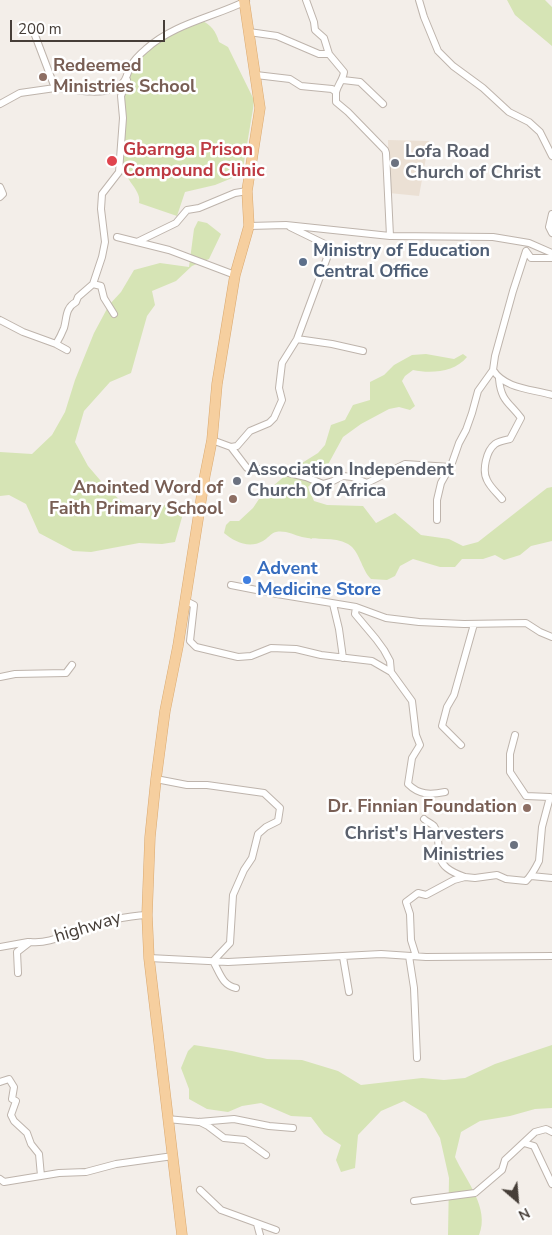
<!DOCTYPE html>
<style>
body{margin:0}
#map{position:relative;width:552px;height:1235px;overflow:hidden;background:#f3eee9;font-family:"Nunito Sans",sans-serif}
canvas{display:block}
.north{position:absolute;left:492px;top:1175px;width:50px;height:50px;-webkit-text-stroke:4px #fff;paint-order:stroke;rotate:153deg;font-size:14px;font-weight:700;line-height:20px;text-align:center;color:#463e38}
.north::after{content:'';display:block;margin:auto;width:18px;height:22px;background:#463e38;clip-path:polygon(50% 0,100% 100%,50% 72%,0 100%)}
.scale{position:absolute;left:10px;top:20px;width:155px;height:22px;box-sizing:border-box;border:2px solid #463e38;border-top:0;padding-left:6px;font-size:15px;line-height:18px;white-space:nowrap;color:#463e38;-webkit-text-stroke:4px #fff;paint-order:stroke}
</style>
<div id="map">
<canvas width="552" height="1235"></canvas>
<div class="north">N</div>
<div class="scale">200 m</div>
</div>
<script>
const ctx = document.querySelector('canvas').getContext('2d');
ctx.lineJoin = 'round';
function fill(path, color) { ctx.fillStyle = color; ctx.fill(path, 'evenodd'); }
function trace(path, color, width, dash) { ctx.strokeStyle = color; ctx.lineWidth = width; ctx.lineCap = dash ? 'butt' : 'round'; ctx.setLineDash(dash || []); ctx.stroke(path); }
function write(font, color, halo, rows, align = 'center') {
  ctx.font = font + ' "Nunito Sans",sans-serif'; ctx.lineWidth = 5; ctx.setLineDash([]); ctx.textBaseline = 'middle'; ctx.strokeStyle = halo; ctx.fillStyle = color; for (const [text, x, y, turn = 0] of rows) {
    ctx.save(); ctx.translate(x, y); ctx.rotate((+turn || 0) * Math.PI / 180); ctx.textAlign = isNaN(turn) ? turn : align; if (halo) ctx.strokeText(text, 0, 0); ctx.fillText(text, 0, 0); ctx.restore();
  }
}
fill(new Path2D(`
 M388 140 429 141 419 196 389 193Z`), '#ebe0d4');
fill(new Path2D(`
 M507 0H545L552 7V46L515 15Z
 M201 20C211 25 216 31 219 42L228 47 254 100 253 109 242 174 215 185 185 192 177 216 139 203C142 192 127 181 124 170 120 156 122 142 122 128 122 119 121 109 122 101 133 52 159 39 201 20Z
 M198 221 207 223 221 234 209 259 192 266 176 281 152 291 155 305 147 316 131 373 110 382 84 411 75 442 88 466 106 487 122 502 136 505H168L184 510 175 542 162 544 139 543 91 552 73 551 39 533 26 504 9 495 0 496V452L32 454 52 435 65 412 75 380 94 333 109 305 121 292 134 270 160 263 189 267 194 229Z
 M426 354 454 359 463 354 467 357C455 372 431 374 413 370L405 376 402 381 415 406 410 410 399 407 389 409 361 424 343 437 325 470 308 487 314 501 327 505 363 506 376 523 395 513 421 535 449 539 463 546 478 542 547 488 552 487V541L531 546 520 555 504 560 495 555 483 559H462L455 567H440L413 559 400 566 395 576 387 580 371 579C361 569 360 551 348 544 333 536 317 541 302 537 294 535 285 530 276 532 271 533 267 539 263 541 249 549 235 542 224 533L226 525 230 521H239L253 508 259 499 275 497 273 486 294 468 318 453 325 445 331 425 345 420 353 405 370 400V382L384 375 394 365 412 355Z
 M194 1045 232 1051 267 1059 302 1060 338 1071 361 1085 422 1078 444 1080 465 1078 495 1064 552 1045V1108L535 1109 510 1116 480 1121 461 1132 455 1157C466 1181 490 1208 479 1235H448L449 1178 440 1138 426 1114 404 1101 381 1111 358 1135 355 1168 341 1172 336 1160 341 1145 324 1134 311 1117 291 1116 261 1103 242 1106 228 1112 207 1109 189 1099V1089L181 1068 188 1051Z`), '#d6e4b5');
const street = new Path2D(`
 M306 0 314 22 315 30 324 38 329 54 344 72C343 80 338 84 336 92
 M419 0 424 17 438 51 453 66 483 88 509 112 529 122 540 132 552 156
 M33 30 55 88C71 89 97 95 112 89 127 83 125 79 130 67 134 60 140 54 146 49 173 24 214 17 246 1
 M249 32 277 36 319 54H329
 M256 75 290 79 301 86 332 89 336 92V102L348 112 385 150 386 153 390 236
 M343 80 360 82 383 104
 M0 104 20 93 55 88
 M0 187 3 194 0 197
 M552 214 549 227 552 233
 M249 226 286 225 390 236 493 237 529 243 552 253
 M117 237 169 250 235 275
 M137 242 176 223 187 210 199 208 235 193 247 191
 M552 258H531L526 251 513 291 495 356 493 370C505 389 532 389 552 395
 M93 284 102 257 105 242 101 209 102 194 119 172 123 118 121 96 127 80
 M0 320 23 332 56 344 67 350
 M297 339 332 344 363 351
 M56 344C59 339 62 333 64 328 67 318 65 308 76 302L78 297 93 284 101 286 104 298 114 314
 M499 379C501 401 509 402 521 418L510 439C505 440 499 441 495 444 486 451 482 471 487 480 490 487 497 493 502 499
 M212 440 231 447 247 468 280 471 306 477 323 484 333 481 343 476 352 477 367 483 405 464 450 467
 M231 447 237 446 250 431 269 423 274 418 282 400 279 388 282 363 297 339 331 247 290 227
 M437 520V500L441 483 452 463 459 443 466 430 472 413 478 391 493 370
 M231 585 277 594 356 607 386 618 419 622 464 624 526 623 540 632 552 637
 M186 601 194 605 190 641 196 647 238 657 251 656 271 648 296 649 321 655 372 661 391 672
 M333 604 339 629 343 658
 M356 607 355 614 376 639 384 650 390 661 391 672 412 701 416 735 420 745 412 758 408 784C419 795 430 795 445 792
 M0 677 15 674 66 673 72 665
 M461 745 442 726 447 707 454 695 474 624
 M156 779 187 785H207L264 793 280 808 278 821 266 827 258 834 252 858 244 870 233 895 230 943 213 961C220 973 222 985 236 988
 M424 819C426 821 432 824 434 826 443 839 433 857 447 868 452 872 459 875 465 877
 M531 876 552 878
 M0 947 28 942
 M409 956 414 988 417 1058
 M416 956 411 940 410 914 406 902 418 893 426 895 454 880 465 877 475 878 497 875 506 879 526 881C532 875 535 869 539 861L542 827 550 797 526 796 510 772V754L515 735
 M343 957 349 992
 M149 958 228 962 381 954 426 957 552 956
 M18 973 17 952 30 942C48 944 62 936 79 930 101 922 123 916 147 915
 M0 1082 9 1079 14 1087 12 1099 16 1101 11 1115 14 1121 27 1133 31 1144 39 1154 41 1176
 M167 1119 199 1122 234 1119 269 1126 293 1128
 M200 1122 208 1126 224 1138 245 1140 266 1155
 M524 1143 534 1146 552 1184
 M0 1179 4 1182 59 1173 86 1172 116 1164 173 1156
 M200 1190 221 1210 276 1230
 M414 1201 475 1193 502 1170 505 1160 535 1132 546 1129 552 1132
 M257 1224 260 1235`);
const primary = new Path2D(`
 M182 1235 149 958 147 915 150 837 156 779 165 711 178 646 205 475 212 440 217 384 235 275 249 226 247 191 260 108 244 0`);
trace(street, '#beb4ac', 8);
trace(primary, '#daa970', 11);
trace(street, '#fff', 6);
trace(primary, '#f6cf9f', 10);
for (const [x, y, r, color] of [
 [43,77,5,"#8d6e63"],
 [112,161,6,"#e0444e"],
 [395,163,5,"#6b7280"],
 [303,262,5,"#5c6f8a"],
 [237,481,5,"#6b7280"],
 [233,499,5,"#8d6e63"],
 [247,580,5,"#3f7fe0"],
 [527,808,5,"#8d6e63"],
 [514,845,5,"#6b7280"]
]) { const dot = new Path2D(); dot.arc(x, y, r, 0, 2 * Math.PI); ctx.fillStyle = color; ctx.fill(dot); trace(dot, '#fff', 2); }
write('bold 18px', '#785e54', '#fff', [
 ["Redeemed",53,67,"left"],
 ["Ministries School",53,88,"left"],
 ["Anointed Word of",223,489],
 ["Faith Primary School",223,510],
 ["Dr. Finnian Foundation",517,808]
], 'right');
write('bold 18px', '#be3a42', '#fff', [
 ["Gbarnga Prison",123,151],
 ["Compound Clinic",123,172]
], 'left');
write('bold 18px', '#5b616d', '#fff', [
 ["Lofa Road",405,153],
 ["Church of Christ",405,174],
 ["Association Independent",247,471],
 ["Church Of Africa",247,492],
 ["Christ's Harvesters",504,835,"right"],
 ["Ministries",504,856,"right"]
], 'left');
write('bold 18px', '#4e5e75', '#fff', [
 ["Ministry of Education",313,252],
 ["Central Office",313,273]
], 'left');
write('bold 18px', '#366cbe', '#fff', [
 ["Advent",257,570],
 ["Medicine Store",257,591]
], 'left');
write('18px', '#463e38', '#fff', [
 ["highway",88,928,-17]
]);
</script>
